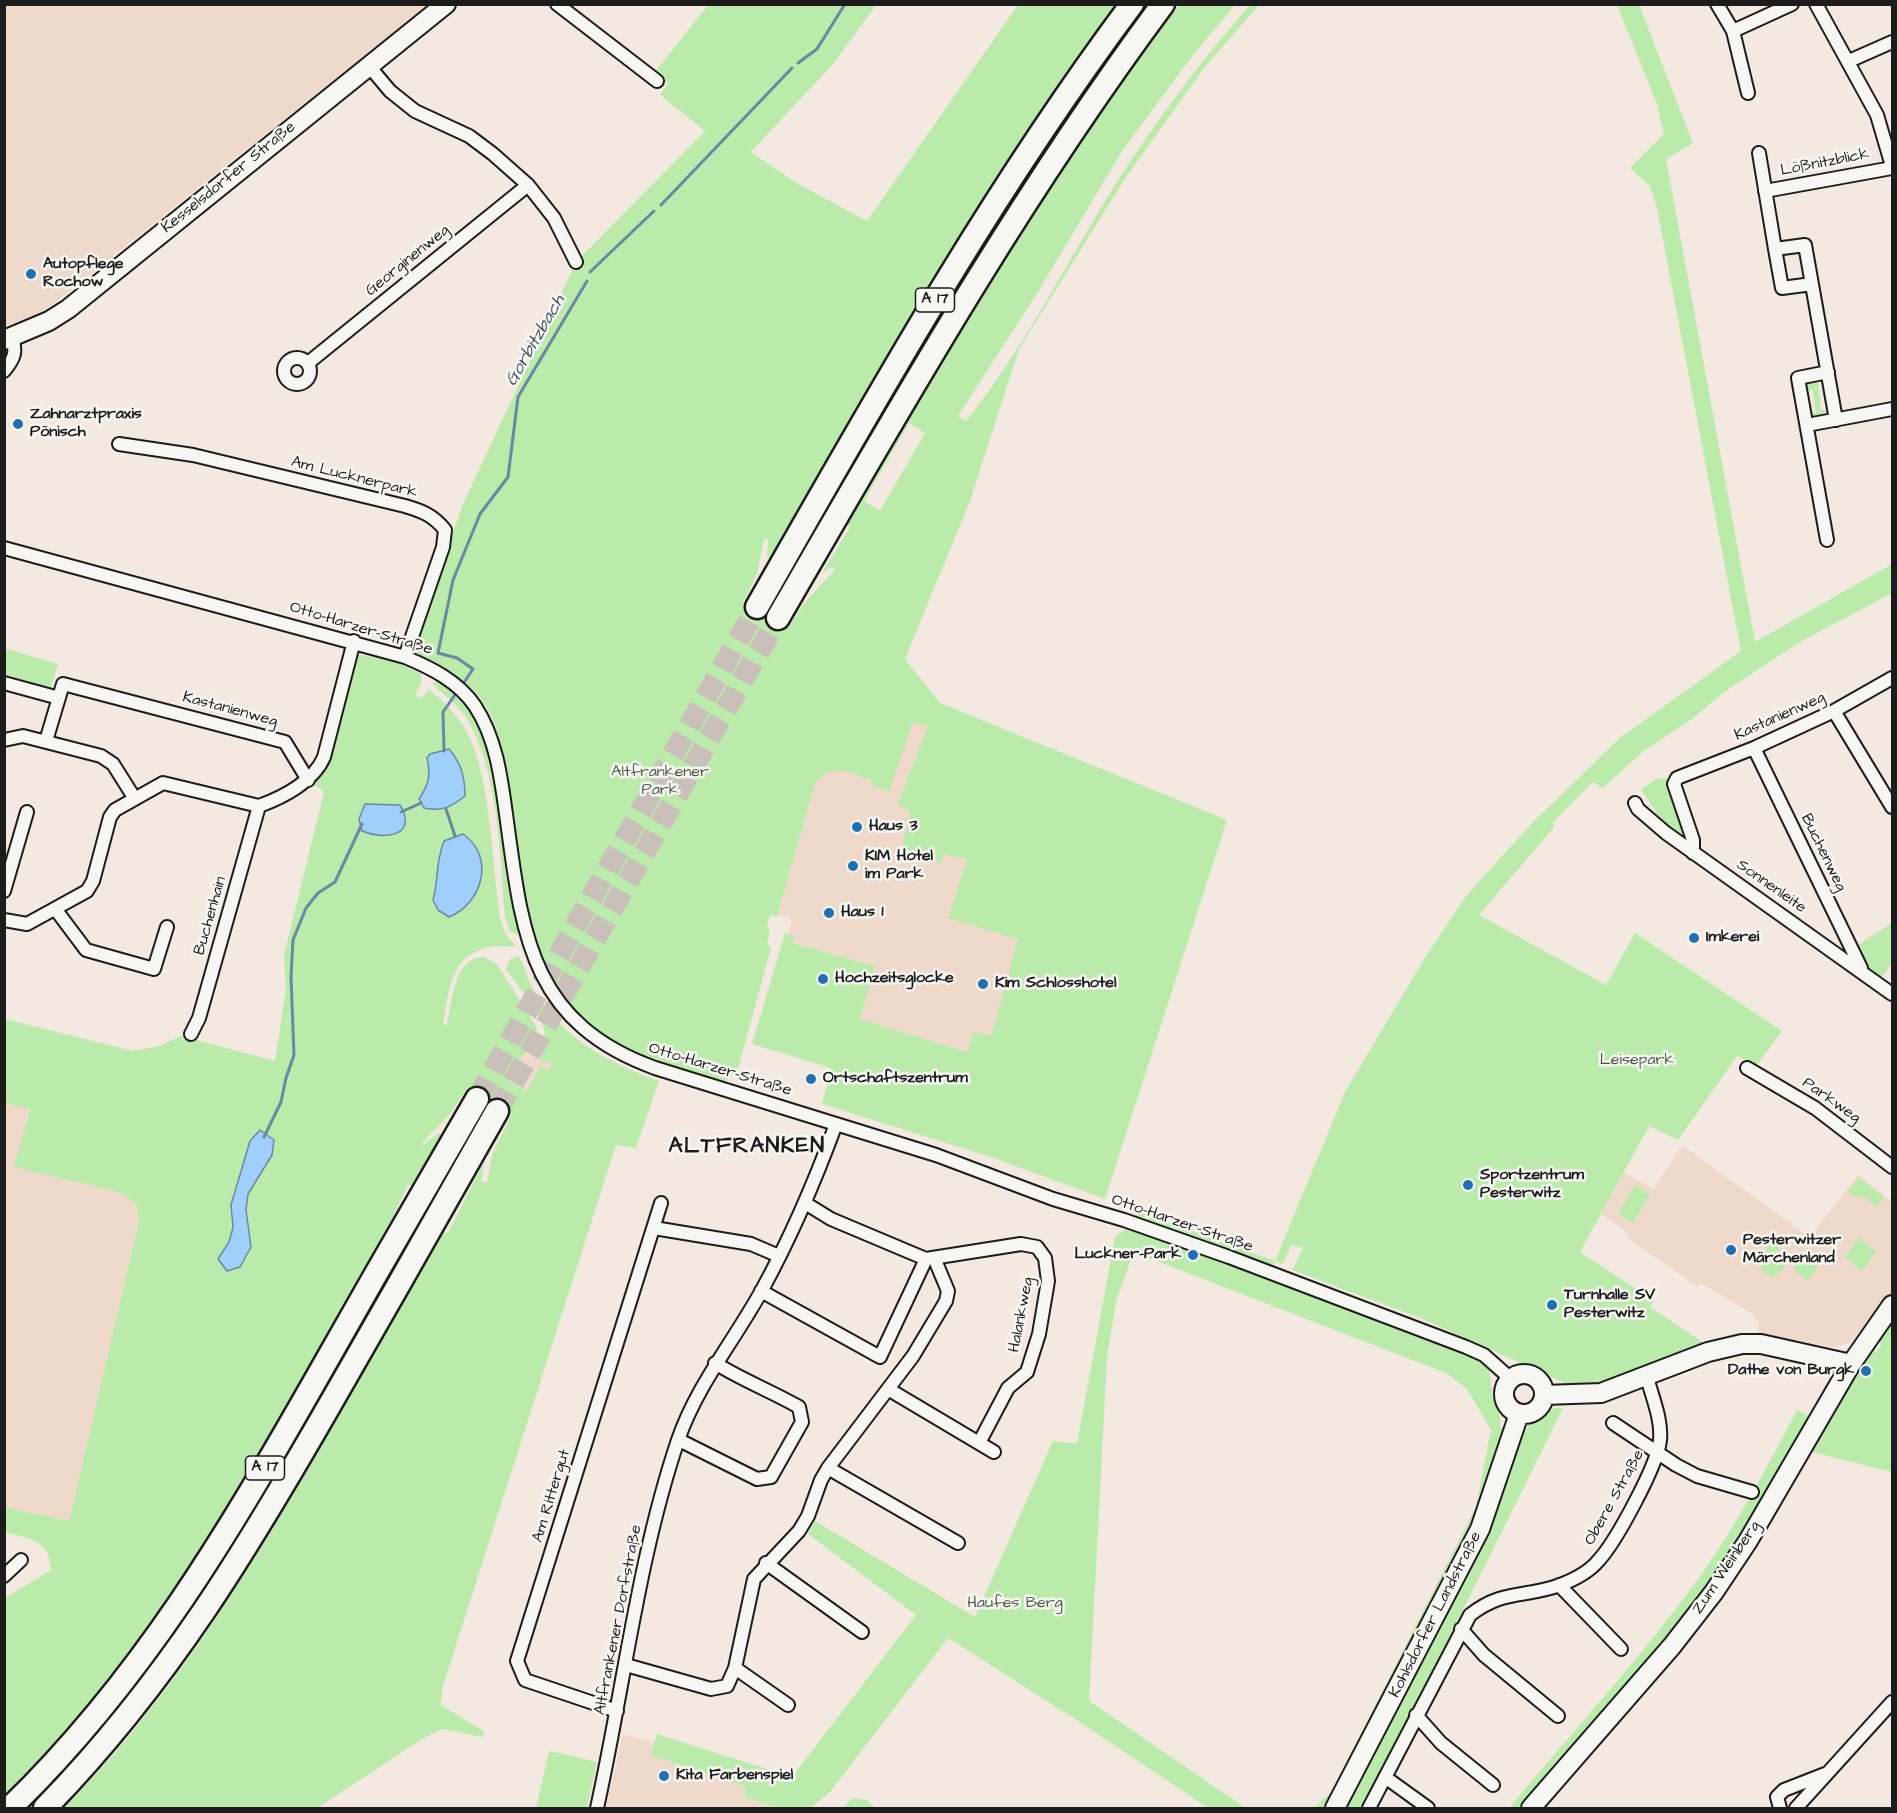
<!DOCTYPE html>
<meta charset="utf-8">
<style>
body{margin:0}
#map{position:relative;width:1897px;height:1813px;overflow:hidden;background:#f3e9e0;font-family:"Architects Daughter",sans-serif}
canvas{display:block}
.frame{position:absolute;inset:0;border:6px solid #1c1c1c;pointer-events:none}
</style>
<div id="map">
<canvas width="1897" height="1813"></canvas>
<div class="frame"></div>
</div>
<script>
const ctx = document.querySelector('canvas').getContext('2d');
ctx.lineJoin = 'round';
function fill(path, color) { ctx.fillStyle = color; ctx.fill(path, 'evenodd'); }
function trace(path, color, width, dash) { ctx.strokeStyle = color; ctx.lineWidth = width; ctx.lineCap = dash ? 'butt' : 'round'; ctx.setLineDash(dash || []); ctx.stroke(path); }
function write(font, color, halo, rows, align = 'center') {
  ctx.font = font + ' "Architects Daughter",sans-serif'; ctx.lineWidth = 5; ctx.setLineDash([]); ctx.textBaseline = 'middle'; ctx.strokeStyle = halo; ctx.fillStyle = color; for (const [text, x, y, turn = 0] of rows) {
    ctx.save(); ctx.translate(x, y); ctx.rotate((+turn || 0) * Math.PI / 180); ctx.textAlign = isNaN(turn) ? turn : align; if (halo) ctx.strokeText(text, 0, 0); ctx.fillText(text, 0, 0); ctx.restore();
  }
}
fill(new Path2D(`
 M5 4H427V5L47 309 5 327Z
 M913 722 928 727 897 805 911 812 901 850 941 863 944 854 967 860 1018 939 991 1036 968 1052 860 1019 875 966 793 942 795 937 788 934 792 922 788 917 778 915 815 784 823 774 834 769 903 756 900 755Z
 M534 1049 552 1065 549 1071 541 1066 526 1091 508 1080 524 1054Z
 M5 1103 30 1108 15 1167 122 1193 136 1205 139 1221 69 1521 5 1507Z
 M1682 1145 1810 1237 1858 1175 1892 1202V1291L1850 1343 1833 1347 1758 1334 1759 1323 1753 1314 1701 1283 1698 1287 1632 1241 1624 1230 1601 1214 1624 1172 1654 1189Z
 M623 1734 654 1743 650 1755 746 1787 744 1797 779 1808H606Z`), '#efd9ca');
fill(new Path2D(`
 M708 5H876L833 64 751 152 800 185 867 221 1018 5H1117L975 214 896 341 772 560 767 557 768 539H764L757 574 743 603 788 628 805 602 835 570 832 567 822 573 850 527 846 523C950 346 1054 168 1179 5H1235L1193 55 1122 151 1038 292 958 416 966 421C1026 347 1072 251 1124 171 1162 113 1204 57 1250 5H1259L1204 68 1124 180 1019 349 970 501 905 659 940 703 1227 820 1105 1199 991 1157 822 1104 831 1068 752 1044 785 933 795 937 793 943 875 966 860 1019 967 1052 973 1032 991 1036 1018 939 948 918 967 860 944 854 941 863 901 850 911 812 897 805 928 727 913 722 889 792 871 784V780C848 773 832 761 815 784L777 917 770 915 767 927 770 931 767 944 771 948 738 1069 726 1081C699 1074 668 1069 643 1057 533 1007 525 919 513 814 508 776 504 733 482 700 465 676 436 670 416 652L414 645 463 504 576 262 705 131 660 95 668 83 654 73ZM909 423 925 433 880 511 864 501Z
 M1617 5H1639L1693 143 1666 159 1755 642 1892 564V593L1800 642 1723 693 1692 719 1642 752 1603 788 1593 782 1552 823 1555 826 1479 915 1606 985 1635 933 1782 1031 1757 1065 1737 1056 1678 1140 1649 1126 1580 1252 1654 1301 1650 1307 1705 1344 1621 1378 1598 1383H1565L1423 1319 1292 1270 1303 1248 1291 1245 1283 1264 1275 1261 1272 1269 1140 1220 1123 1203 1134 1210 1275 1261 1345 1092 1423 961 1466 896 1533 822 1620 738 1741 651 1657 208 1650 186 1630 168 1664 134 1657 104Z
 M1822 378 1826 384 1818 382 1821 409 1830 412 1827 416 1813 418 1807 411 1816 413 1813 391 1804 389V383Z
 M4 648 58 664 51 688 5 674Z
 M361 655 394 661 421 674V683L415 695 422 698 429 689C444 702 459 716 468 734 491 779 492 866 500 918L505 933 516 946C505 947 493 945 482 949 450 959 448 995 443 1024L447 1025C452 1004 453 958 483 957L496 963 519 999 537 1028 536 1045 524 1054 509 1081 526 1091 541 1066 549 1071 552 1065 547 1061 542 1063C539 1051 546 1042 544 1030 542 1017 515 982 506 969L510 959 519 956C525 968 529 983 536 994 568 1042 607 1062 659 1081L636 1148 616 1145 442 1689 441 1705 485 1732 482 1737 442 1729 424 1738 317 1808H64C184 1686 269 1539 352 1392 383 1337 414 1286 444 1232L448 1233 484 1162 481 1182H487L493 1152 511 1116 467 1089 450 1114 422 1143 423 1145 438 1133 441 1135 411 1186 408 1185 391 1221C291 1399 198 1584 60 1737 42 1758 24 1779 5 1798V1598L51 1570C49 1538 31 1540 5 1532V1507L69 1521 139 1221 136 1205 122 1193 14 1167 30 1109 5 1103V1019L133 1051 159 1046 181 1036 275 1061 286 989 284 955 324 792 311 782 355 656ZM274 1140 272 1155 248 1194 246 1210 251 1247 218 1259 229 1242 233 1227 231 1205 250 1141Z
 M438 680 470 711 491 759 518 935 510 931 505 918C500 857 499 768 465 716 457 704 443 694 432 684Z
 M1673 778 1687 838 1686 839C1660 828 1657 810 1641 790L1656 779Z
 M1892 923V963L1881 978 1872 972 1858 945Z
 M1857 1179H1861L1884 1197 1877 1207 1864 1196 1856 1198 1848 1192Z
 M1635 1185 1650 1194 1633 1223 1618 1214Z
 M1128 1227 1413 1332 1488 1364C1491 1377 1491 1392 1495 1403 1499 1413 1501 1416 1500 1427L1505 1428 1474 1528 1328 1808H1314L1331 1792 1476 1507 1491 1430 1467 1389 1446 1373 1141 1255 1131 1259 1116 1301 1107 1358 1089 1701 1246 1808H1208L1075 1719 948 1638 830 1792 810 1808H779L744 1797 746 1787 650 1755 657 1734 792 1777 916 1615 808 1534 815 1521 975 1617 1053 1441 1077 1444 1115 1237Z
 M1772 1236 1776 1238 1780 1247 1777 1253H1767V1242Z
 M1859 1238 1876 1252 1862 1271 1845 1257Z
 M1783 1254 1787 1264 1778 1274 1771 1277 1761 1269 1764 1259Z
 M1802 1256 1818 1267 1808 1281 1793 1269Z
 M1892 1320V1472L1808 1451 1870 1350 1876 1352 1881 1345 1878 1340Z
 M1553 1408H1563L1381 1775 1363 1808H1344L1483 1542 1523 1435 1529 1425Z
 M1797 1410 1812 1418 1743 1538 1664 1647 1525 1808H1509C1574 1730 1644 1655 1703 1572 1739 1521 1768 1465 1797 1410Z
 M549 1751 597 1762 587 1808H536Z
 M853 1798 866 1800 876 1808H842Z`), '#bbebaa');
const water = new Path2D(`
 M449 749C461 763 465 777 465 796 451 807 442 812 424 808L419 799C429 784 431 775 427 758L430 754Z
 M365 804 400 805C419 837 383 840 362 831L359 819Z
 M463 834C496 857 482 904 449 917L438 910 433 900C439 878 435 864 444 841Z
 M260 1130 274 1140 272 1155 248 1194 246 1210 251 1247 240 1267 227 1271 218 1259 229 1242 233 1227 231 1205 250 1141Z`);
fill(water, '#9fd0fb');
trace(water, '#6b88a2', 1.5);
trace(new Path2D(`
 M798 63 817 49 845 4
 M661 205 792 68
 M590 272 654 211
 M461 687 473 669 457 658 438 653 453 580 480 514 508 477 518 397 587 281
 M444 751 443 712 457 692
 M446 809 455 836
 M401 812 421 803
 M264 1137 281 1102 286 1078 294 1055 291 977 293 940 306 908 318 893 335 882 362 824`), '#6b88a2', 3);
trace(new Path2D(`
 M477 1099 757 607
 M497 1111 778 618`), '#c8c0b9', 22, [22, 11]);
const street = new Path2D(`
 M557 4 657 81
 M1717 4 1733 31
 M1816 4 1877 115 1892 166
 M1849 61 1892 42
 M369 66 390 91 415 111 469 136 493 154 528 185 554 218 576 262
 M1748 93 1733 31 1792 4
 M1759 153 1775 249 1805 245 1836 420
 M1765 191 1892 168
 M1775 249 1782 288 1812 284
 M284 371a13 13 0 1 1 26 0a13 13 0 1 1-26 0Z
 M308 363 528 185
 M4 371C14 359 17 352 12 338
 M1807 425 1892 409
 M119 444 193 455 405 506C422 511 433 515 445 530L443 547 405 657
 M1827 540 1798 378 1828 372
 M4 548 405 657C431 668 458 681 475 706 496 738 501 777 506 814 522 931 528 1022 655 1068L936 1155 1053 1199 1124 1220 1229 1257 1466 1347 1484 1355 1511 1379
 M4 683 59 698
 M1834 711 1892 807
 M4 740 23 736 101 756 113 764 135 799
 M46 741 63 684 285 742 308 780
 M1754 748 1861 968
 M1635 803 1638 809 1666 833 1892 994
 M1693 853V840L1674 784 1677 778 1754 748 1834 711 1892 678
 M4 891 27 812
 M56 910 86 950 154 969 167 927
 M4 920 27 924 87 891 93 881 110 817 115 810 163 783 259 806C284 797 314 781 324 757L354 641
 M191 1034 199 1018 259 806
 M1747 1068 1815 1108 1892 1167
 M805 1203 831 1219 926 1259 1021 1244 1037 1247 1045 1258 1048 1281 1039 1334 1027 1372 1008 1388 979 1443
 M654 1228 751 1244 779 1256
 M761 1291 880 1357 926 1259
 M888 1389 994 1452
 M1613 1423 1676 1465 1697 1476 1752 1492
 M679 1440 757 1479 771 1477 802 1422 799 1407C771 1391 742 1380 715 1363
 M828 1468 958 1543
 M766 1563 862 1632
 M4 1576 21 1560
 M1559 1585 1621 1649
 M1461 1629 1484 1655 1558 1716
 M626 1665 711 1689 727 1686 735 1668 754 1579 799 1531 808 1516 821 1480 828 1468 913 1356 946 1301 948 1291 935 1260
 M735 1668 788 1705
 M617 1711 525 1680 517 1661 661 1203
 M1416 1715 1441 1743 1493 1785
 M1385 1777 1428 1808
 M597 1808C624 1686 638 1559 678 1440 697 1385 734 1341 762 1290 791 1237 815 1181 836 1124
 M1369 1808 1470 1615C1503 1589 1525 1598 1560 1585 1573 1580 1589 1572 1598 1561 1616 1542 1658 1464 1660 1440 1662 1419 1652 1397 1647 1377
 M1780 1808 1777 1797 1784 1790 1825 1774
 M1796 1808 1892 1702`);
const secondary = new Path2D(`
 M4 340 49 321 68 309 446 4
 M1504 1394a20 20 0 1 1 40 0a20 20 0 1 1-40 0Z
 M1544 1395 1601 1393 1708 1352 1742 1344H1761L1851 1364
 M1335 1808 1480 1529 1519 1414
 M1531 1808 1672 1646 1714 1592 1748 1541 1851 1364 1892 1305`);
const highway = new Path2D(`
 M757 607C874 402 990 194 1132 4
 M778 618C899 409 1018 199 1163 4
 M10 1808C142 1680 229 1532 319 1374 371 1282 424 1190 477 1099
 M45 1808C168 1682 249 1546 336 1394 390 1300 444 1205 497 1111`);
trace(street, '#1c1c1c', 16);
trace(secondary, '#1c1c1c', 22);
trace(highway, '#1c1c1c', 27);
trace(street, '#f6f6f2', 12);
trace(secondary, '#f6f6f2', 18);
trace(highway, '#f6f6f2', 22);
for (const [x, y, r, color] of [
 [31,274,6,"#1f6fb2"],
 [18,424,6,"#1f6fb2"],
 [857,827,6,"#1f6fb2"],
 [853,866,6,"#1f6fb2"],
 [829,913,6,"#1f6fb2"],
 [1694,938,6,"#1f6fb2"],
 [823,979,6,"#1f6fb2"],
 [983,984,6,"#1f6fb2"],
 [811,1079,6,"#1f6fb2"],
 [1468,1185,6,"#1f6fb2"],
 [1731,1250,6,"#1f6fb2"],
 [1193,1255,6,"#1f6fb2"],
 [1552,1305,6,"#1f6fb2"],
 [1866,1371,6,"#1f6fb2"],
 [664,1776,6,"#1f6fb2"]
]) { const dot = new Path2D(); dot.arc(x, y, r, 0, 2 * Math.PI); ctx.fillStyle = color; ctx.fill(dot); trace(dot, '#f6f6f2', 2); }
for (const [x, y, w] of [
 [935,300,39],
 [265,1468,39]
]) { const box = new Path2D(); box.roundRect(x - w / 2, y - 12, w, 24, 4.5); ctx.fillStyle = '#f6f6f2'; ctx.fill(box); trace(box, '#1c1c1c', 1.5); }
write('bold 15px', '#1c1c1c', null, [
 ["A 17",935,300],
 ["A 17",265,1468]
]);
write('16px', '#1c1c1c', '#f6f6f2', [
 ["Lößnitzblick",1825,163,-11],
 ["Kesselsdorfer Straße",229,178,-39],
 ["Georginenweg",408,261,-39],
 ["Am Lucknerpark",354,478,14],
 ["Otto-Harzer-Straße",361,629,17],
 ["Kastanienweg",230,710,15],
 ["Kastanienweg",1780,717,-24],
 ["Buchenweg",1823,853,64],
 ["Sonnenleite",1771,887,35],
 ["Buchenhain",211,916,-74],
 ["Otto-Harzer-Straße",720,1070,17],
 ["Parkweg",1831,1101,35],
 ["Otto-Harzer-Straße",1182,1224,19],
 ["Halankweg",1022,1315,-79],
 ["Am Rittergut",552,1496,-73],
 ["Obere Straße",1615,1498,-61],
 ["Zum Weinberg",1727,1568,-56],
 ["Kohlsdorfer Landstraße",1436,1615,-63],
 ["Altfrankener Dorfstraße",619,1620,-79]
]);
write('bold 16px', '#1c1c1c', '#f6f6f2', [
 ["Autopflege",43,265],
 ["Rochow",43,283],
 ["Zahnarztpraxis",30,415],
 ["Pönisch",30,433],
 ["Haus 3",869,827],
 ["KIM Hotel",865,857],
 ["im Park",865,875],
 ["Haus 1",841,913],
 ["Imkerei",1706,938],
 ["Hochzeitsglocke",835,979],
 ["Kim Schlosshotel",995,984],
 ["Ortschaftszentrum",823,1079],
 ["Sportzentrum",1480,1176],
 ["Pesterwitz",1480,1194],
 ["Pesterwitzer",1743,1241],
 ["Märchenland",1743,1259],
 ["Luckner-Park",1181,1255,"right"],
 ["Turnhalle SV",1564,1296],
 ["Pesterwitz",1564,1314],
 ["Dathe von Burgk",1854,1371,"right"],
 ["Kita Farbenspiel",676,1776]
], 'left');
write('16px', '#4c5a47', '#f6f6f2', [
 ["Altfrankener",660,773],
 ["Park",660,791],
 ["Leisepark",1637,1061],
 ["Haufes Berg",1015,1604]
]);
write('italic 18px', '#43525f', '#f6f6f2', [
 ["Gorbitzbach",536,341,-60]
]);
ctx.letterSpacing = '1.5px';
write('bold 22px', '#1c1c1c', '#f6f6f2', [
 ["ALTFRANKEN",747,1147]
]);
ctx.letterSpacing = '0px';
</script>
